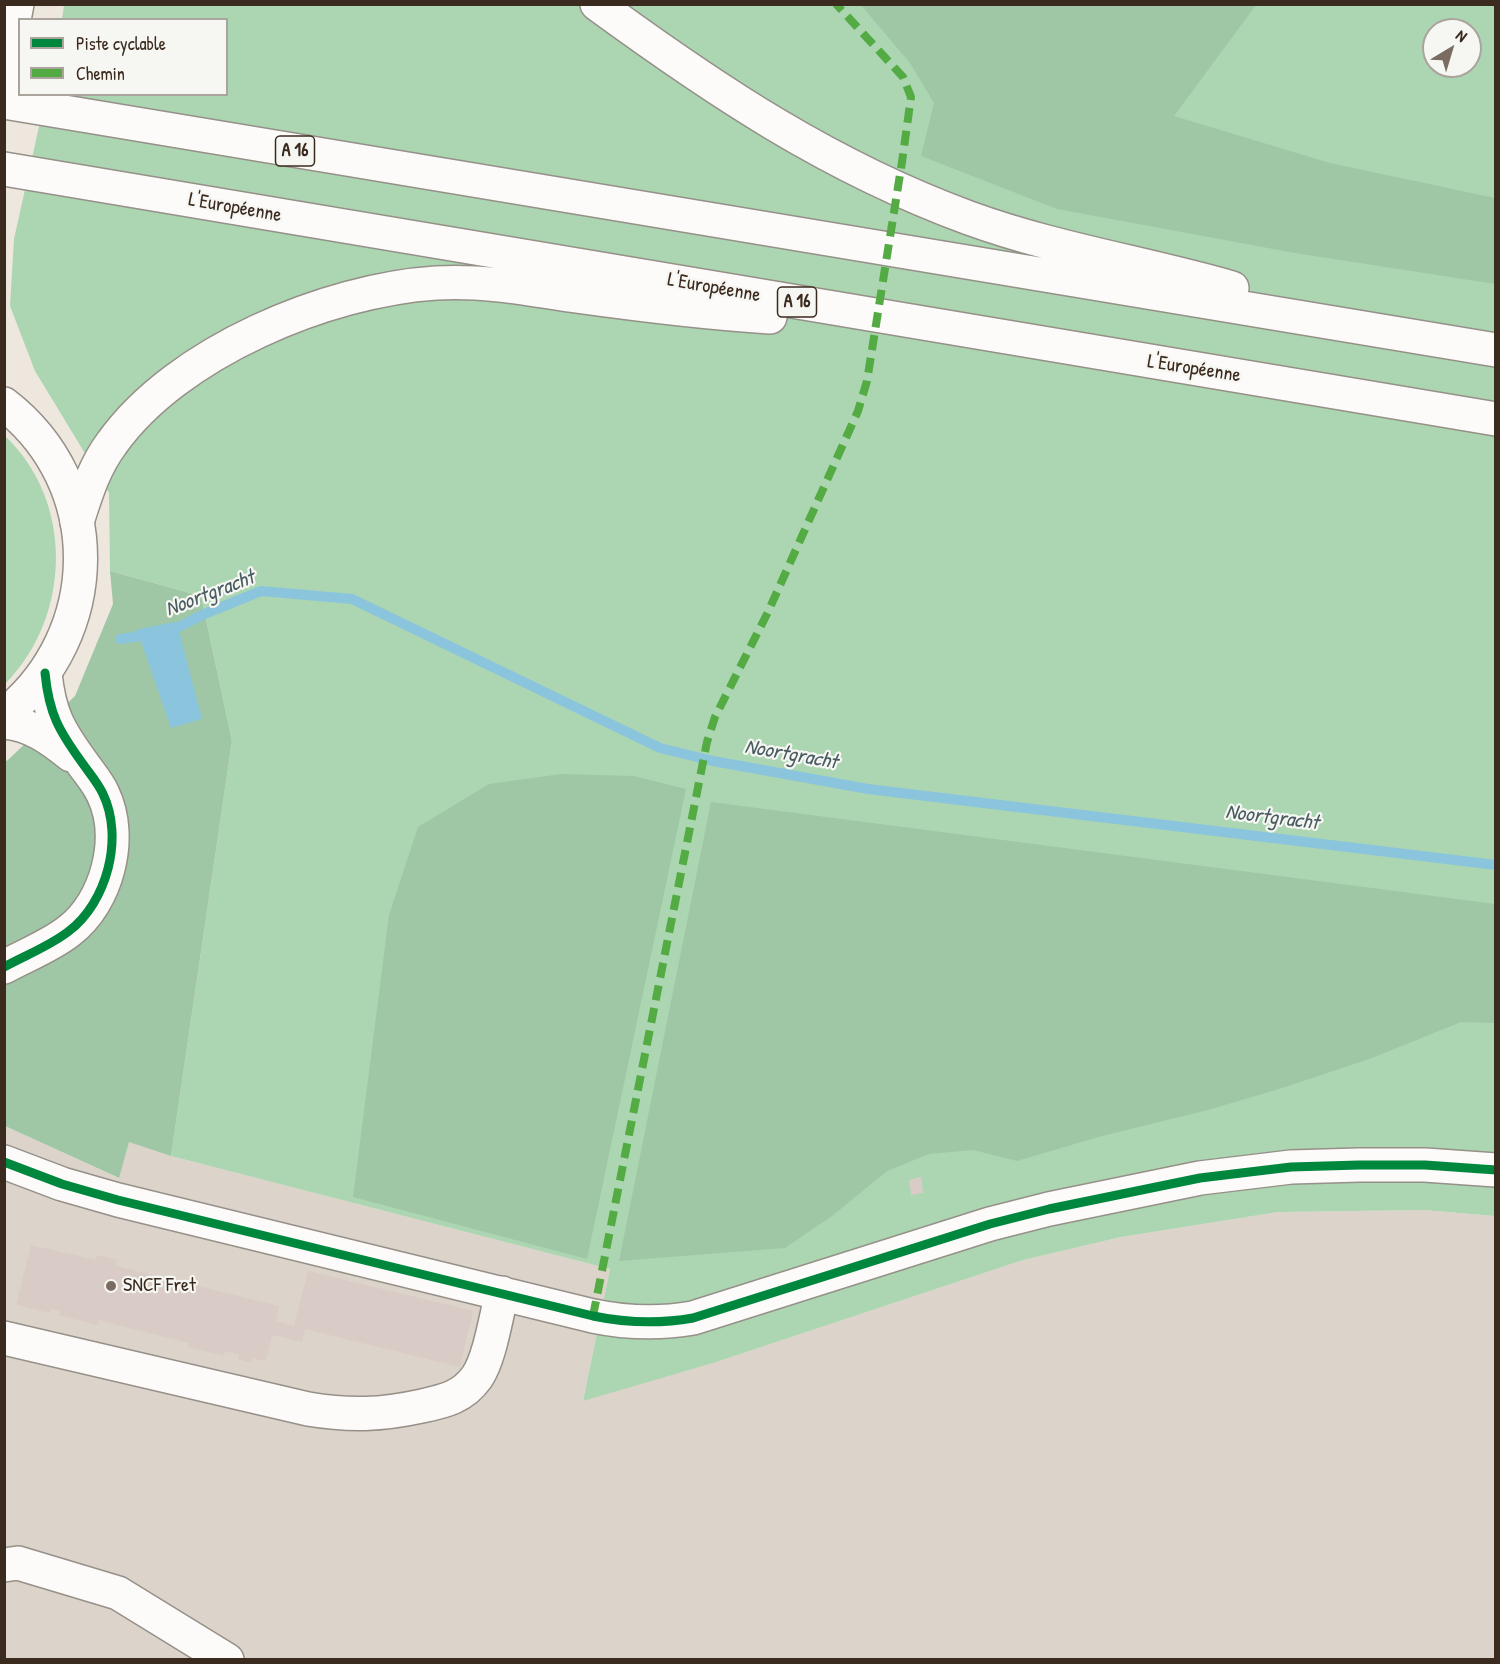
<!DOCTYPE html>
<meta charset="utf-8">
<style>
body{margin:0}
#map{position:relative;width:1500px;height:1664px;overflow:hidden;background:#eee7de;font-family:"Patrick Hand",sans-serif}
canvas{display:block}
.frame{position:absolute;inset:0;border:6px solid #3b2a1e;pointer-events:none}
.legend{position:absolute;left:18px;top:18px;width:210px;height:78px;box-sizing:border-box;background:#f6f6f2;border:2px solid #aba49d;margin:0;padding:8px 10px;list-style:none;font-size:18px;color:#3b2a1e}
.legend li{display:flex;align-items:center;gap:12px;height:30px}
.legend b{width:30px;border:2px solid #aba49d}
.north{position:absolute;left:1422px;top:18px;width:60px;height:60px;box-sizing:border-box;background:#f6f6f2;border:2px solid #aba49d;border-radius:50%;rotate:38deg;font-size:16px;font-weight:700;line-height:24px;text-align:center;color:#3b2a1e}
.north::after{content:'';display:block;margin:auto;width:21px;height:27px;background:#7a6c61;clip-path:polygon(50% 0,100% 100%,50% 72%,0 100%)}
</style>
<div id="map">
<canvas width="1500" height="1664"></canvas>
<div class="frame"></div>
<ul class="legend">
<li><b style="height:8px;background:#00873e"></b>Piste cyclable</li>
<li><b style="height:8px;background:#55ab43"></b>Chemin</li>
</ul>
<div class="north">N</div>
</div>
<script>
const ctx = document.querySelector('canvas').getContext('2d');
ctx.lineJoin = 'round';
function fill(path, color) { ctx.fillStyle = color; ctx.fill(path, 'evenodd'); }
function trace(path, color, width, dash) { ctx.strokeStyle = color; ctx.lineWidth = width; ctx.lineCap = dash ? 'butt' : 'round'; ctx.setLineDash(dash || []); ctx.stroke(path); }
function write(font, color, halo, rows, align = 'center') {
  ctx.font = font + ' "Patrick Hand",sans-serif'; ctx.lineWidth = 4.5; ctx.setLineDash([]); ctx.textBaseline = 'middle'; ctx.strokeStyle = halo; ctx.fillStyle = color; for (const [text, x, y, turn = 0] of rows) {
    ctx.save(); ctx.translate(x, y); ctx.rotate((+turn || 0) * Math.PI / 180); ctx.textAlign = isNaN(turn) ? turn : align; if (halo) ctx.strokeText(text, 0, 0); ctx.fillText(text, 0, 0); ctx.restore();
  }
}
fill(new Path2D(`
 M5 1126 118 1178 129 1141 171 1156 610 1269 583 1400 713 1363 1023 1260 1121 1237 1278 1212 1424 1210 1495 1216V1659L5 1660Z`), '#dcd3ca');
fill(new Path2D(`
 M64 5H1495V1216L1424 1210 1278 1212 1121 1237 1023 1260 713 1363 583 1401 610 1269 171 1156 232 741 201 596 110 571 109 493 35 371 10 306 14 239 46 95 226 94V20L62 19ZM1434 30H1470V66H1434Z
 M5 436C75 502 71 618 5 684Z`), '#abd6b1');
fill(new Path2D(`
 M861 5H1256L1174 116 1330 163 1495 198V284L1295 253 1057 209 921 156 934 103 910 63Z
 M110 571 201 596 232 741 171 1156 129 1142 119 1178 5 1126V762L9 759 75 696 113 604Z
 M561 774 634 776 686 789 587 1259 353 1197 389 915 418 827 489 784Z
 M711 802 1495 904V1023L1461 1022 1372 1058 1279 1089 1208 1110 1102 1136 1017 1161 973 1150 929 1154 887 1171 832 1216 785 1248 619 1261Z`), '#9fc7a6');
fill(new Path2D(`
 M174 622 178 627 202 719 171 728 139 636 135 630Z`), '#8bc5dd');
trace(new Path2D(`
 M120 639 169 632 202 615 261 591 352 599 660 748 713 761 868 789 1496 865`), '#8bc5dd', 10);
fill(new Path2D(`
 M921 1177 923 1193 911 1195 909 1180Z
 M31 1245 96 1260 97 1255 117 1260 116 1266 279 1306 276 1321 294 1326 308 1271 473 1311 460 1367 305 1329 302 1342 272 1335 266 1361 252 1358 251 1363 238 1359 239 1355 225 1351 224 1356 188 1347 189 1343 117 1325 99 1320 98 1325 59 1315 60 1311 51 1309 50 1313 16 1305Z`), '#d9ccc6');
const minor = new Path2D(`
 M4 722C31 724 51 739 71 755
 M4 967C26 955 50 946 69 931 107 902 124 838 103 794 98 783 90 774 83 764 59 731 49 714 45 673
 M4 1162 62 1184 118 1200 593 1316C627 1323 659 1324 693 1318L990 1224 1049 1209 1200 1178 1291 1167 1359 1165H1425L1496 1170
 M4 1338 308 1409C350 1416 381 1415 422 1406 445 1401 463 1397 477 1377 490 1358 496 1316 502 1293
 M4 1565 18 1563 118 1593 227 1660`);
const major = new Path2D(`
 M4 73 17 4
 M4 404C107 483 105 635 4 715`);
const highway = new Path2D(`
 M597 4C716 91 830 167 969 218 1054 249 1145 263 1232 288
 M4 78 20 80
 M4 102 1496 350
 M4 169 1496 419
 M77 522C86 494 94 467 112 443 177 352 327 290 436 283 483 280 530 289 576 296 641 305 705 313 770 317`);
trace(minor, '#969089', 36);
trace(major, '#969089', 36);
trace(highway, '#969089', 36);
trace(minor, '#fcfbfa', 33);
trace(major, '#fcfbfa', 33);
trace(highway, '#fcfbfa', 33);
trace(new Path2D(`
 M593 1316 707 742 715 717 768 612 858 411 867 381 902 162 911 97 903 77 836 4`), '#55ab43', 8, [15, 8]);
trace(new Path2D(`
 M4 967C26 955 50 946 69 931 107 902 124 838 103 794 98 783 90 774 83 764 59 731 49 714 45 673
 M4 1162 62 1184 118 1200 593 1316C627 1323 659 1324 693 1318L990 1224 1049 1209 1200 1178 1291 1167 1359 1165H1425L1496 1170`), '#00873e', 9);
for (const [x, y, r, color] of [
 [111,1286,6,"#7a6c61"]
]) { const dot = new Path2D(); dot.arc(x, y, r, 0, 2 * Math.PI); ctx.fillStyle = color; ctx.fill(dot); trace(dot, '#f6f6f2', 2); }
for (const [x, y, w] of [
 [295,151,39],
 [797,302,39]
]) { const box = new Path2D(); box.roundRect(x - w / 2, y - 15, w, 30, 4.5); ctx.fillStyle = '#f6f6f2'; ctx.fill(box); trace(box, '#3b2a1e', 1.5); }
write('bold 18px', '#3b2a1e', null, [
 ["A 16",295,151],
 ["A 16",797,302]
]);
write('20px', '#3b2a1e', '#f6f6f2', [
 ["L'Européenne",235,208,10],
 ["L'Européenne",714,288,10],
 ["L'Européenne",1194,369,9]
]);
write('20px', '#3b2a1e', '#f6f6f2', [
 ["SNCF Fret",123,1286]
], 'left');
write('italic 21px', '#485b61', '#f6f6f2', [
 ["Noortgracht",210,594,-21],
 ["Noortgracht",791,755,10],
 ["Noortgracht",1272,818,7]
]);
</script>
